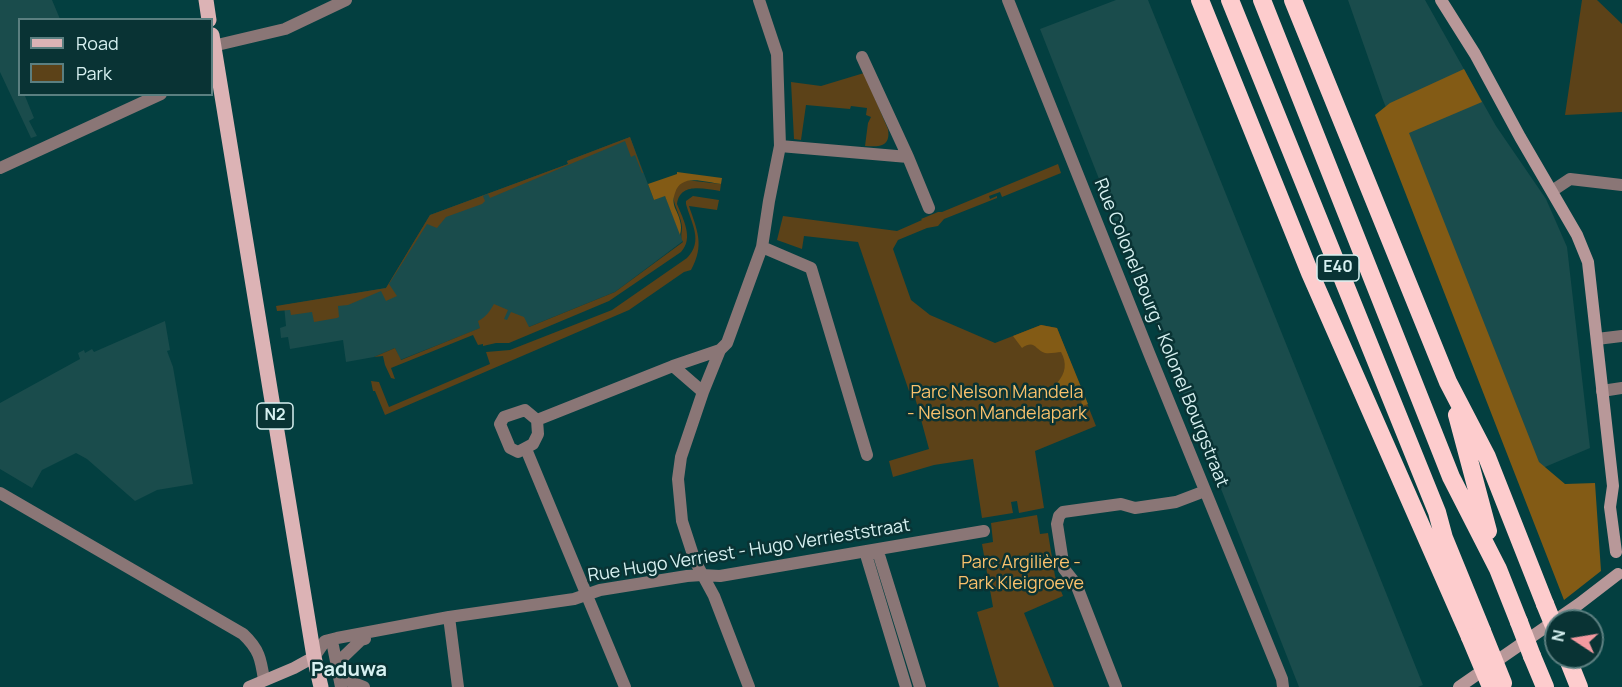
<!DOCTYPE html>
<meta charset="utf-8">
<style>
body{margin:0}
#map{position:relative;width:1622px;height:687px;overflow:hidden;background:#033f40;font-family:Manrope,sans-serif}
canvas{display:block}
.legend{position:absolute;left:18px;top:18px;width:195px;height:78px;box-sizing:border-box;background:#093334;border:2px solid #5b7f80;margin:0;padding:8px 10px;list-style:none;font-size:18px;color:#d7f1f1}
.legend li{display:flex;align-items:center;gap:12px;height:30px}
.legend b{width:30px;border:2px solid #5b7f80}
.north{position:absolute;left:1544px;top:609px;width:60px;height:60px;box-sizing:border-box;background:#093334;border:2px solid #5b7f80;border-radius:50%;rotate:282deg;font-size:16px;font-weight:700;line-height:24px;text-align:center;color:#d7f1f1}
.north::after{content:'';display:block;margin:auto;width:21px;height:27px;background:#f49aa0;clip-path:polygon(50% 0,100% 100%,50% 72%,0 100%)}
</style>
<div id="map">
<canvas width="1622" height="687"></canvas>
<ul class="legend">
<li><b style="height:8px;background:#dcb3b5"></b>Road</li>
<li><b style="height:16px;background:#5c4218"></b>Park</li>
</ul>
<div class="north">N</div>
</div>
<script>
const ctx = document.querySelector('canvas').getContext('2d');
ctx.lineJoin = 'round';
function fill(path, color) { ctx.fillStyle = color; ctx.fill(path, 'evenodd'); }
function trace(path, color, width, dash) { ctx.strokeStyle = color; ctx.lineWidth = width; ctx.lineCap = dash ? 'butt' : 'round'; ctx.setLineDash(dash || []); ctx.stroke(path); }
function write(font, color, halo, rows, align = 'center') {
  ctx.font = font + ' Manrope,sans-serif'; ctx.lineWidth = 5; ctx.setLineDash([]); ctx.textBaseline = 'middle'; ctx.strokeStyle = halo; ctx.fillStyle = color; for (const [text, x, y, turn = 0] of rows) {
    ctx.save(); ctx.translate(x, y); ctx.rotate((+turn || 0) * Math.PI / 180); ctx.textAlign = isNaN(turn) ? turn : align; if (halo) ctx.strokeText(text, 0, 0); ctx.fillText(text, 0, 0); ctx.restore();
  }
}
fill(new Path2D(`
 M0 0H52L60 19 20 20V94L27 95 25 96 34 118 29 121 37 136 31 138 0 72Z
 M1116 0H1148L1423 685 1418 687H1299L1040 29Z
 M1348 0H1425L1496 126 1546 199 1567 247 1590 448 1533 472 1383 100Z
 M630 137 654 200 665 195 683 241 615 292 487 344 481 328 400 360 395 348 374 357 346 362 343 340 290 349 288 337 281 338 280 328 286 326 284 305 386 288 430 215 568 164 567 161Z
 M165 321 170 350 167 351 173 367 193 484 157 490 135 501 87 459 76 453 42 470 32 488 0 469V403L80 359 78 353 84 350 85 353 92 349 94 352Z`), '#1a4c4c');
fill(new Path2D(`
 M1582 0H1597L1622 24V112L1565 115Z
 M864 73 888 129C891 147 879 147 865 146L868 123 871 117 866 115 867 108 851 106 850 109 806 105 801 140 794 139 791 82 821 86Z
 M630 137 643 173H642L635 155 631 157 625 141 490 198 488 194 483 196 485 201 482 204 446 217 437 228 427 224 389 284 397 296 386 301 381 291 348 305 338 306 339 317 337 318 314 322 312 312 291 315 290 310 277 311 276 306 386 288 430 215 568 164 567 161Z
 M1058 164 1061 173 1002 197 1000 192 989 196 990 199 997 196V198L944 219 938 226 927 228 898 240 893 249 911 300 930 315 995 343 1041 325 1057 328 1096 426 1035 451 1044 508 1019 513 1017 501 1011 502 1013 513 982 518 973 459 934 465 893 477 889 461 929 449 913 390 909 391 858 242 804 236 802 249 777 240 783 216 897 231 922 220 921 219 938 212H942Z
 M686 180 721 184 720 191C704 189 680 182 677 204 683 219 694 238 681 252L609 301 509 343H496L483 346V344L478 345 473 335 391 368 395 379 391 378 385 365 383 356 374 357 395 348 401 360 480 328 478 321C486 317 490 311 494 304L508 310 504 319 507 320 511 312 524 317 529 327 615 292 683 242C680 236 682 233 682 227 681 210 661 192 686 180Z
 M693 196 719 200 717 210 689 206C697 230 705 245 691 270L684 272 629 310 385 415 375 391H373L371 381 379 382 389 407 490 364 486 352 510 350 612 310 687 258C704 241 691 223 686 204V201Z
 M1037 515 1040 534 1048 533 1055 576 1063 596 1024 613 1054 687H999L977 612 993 607 982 544 993 542 991 523Z`), '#5c4218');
fill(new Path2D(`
 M1464 69 1482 102 1409 133 1539 462 1565 484 1595 483 1601 571 1564 600 1375 115 1390 103Z
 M677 172 722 178 721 184C704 182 681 173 675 193 673 199 673 202 675 208 679 217 683 225 680 235L665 196 654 200 648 184 677 174Z
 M1041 325 1057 328 1088 404 1082 406 1081 399 1075 387 1064 385 1059 386 1057 383C1066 373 1067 363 1061 352 1057 352 1050 354 1045 353 1035 350 1035 339 1022 348L1013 336Z`), '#835b15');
trace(new Path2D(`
 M1008 0 1149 353 1282 679 1283 687
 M213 46 285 29 346 0
 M862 57 908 157
 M780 146 908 157 929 208
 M0 168 161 94
 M1552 191 1570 179 1622 185
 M762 247 811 268 867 455
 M1597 339 1622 336
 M673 366 703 392
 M1602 391 1622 388
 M525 410 537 420 538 434 533 444 518 452 510 448 500 424 504 417Z
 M537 420 673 366 720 350
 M526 449 625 687
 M0 493 243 634C259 649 261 659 264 680
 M871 551 879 555 920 687
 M871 551 867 558 906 687
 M449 617 458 687
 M333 646 341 687
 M314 657 325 641 337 638 449 617 574 599 600 590 687 576 702 575 720 576 984 531
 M336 664 361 640 365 639
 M339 677 364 687
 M749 687 714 596 695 561 682 521 678 479 681 457 703 392 720 350 727 343 762 247 769 201 780 146 777 54 759 0
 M1116 687 1076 584 1064 569 1057 524 1059 516 1063 512 1121 504 1135 508 1176 502 1205 491`), '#8a7676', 12);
trace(new Path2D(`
 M1441 0 1475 54 1520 137 1577 235 1588 262 1613 486 1610 507 1616 552
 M249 687 294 668 314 657
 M1459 687 1579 604 1618 574`), '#b89899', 12);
trace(new Path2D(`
 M206 0 209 20
 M212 35 314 657 321 687`), '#dcb3b5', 15);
trace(new Path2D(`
 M1200 0 1310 273 1470 637
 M1230 0 1437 512 1444 538 1482 631
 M1262 0 1451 477 1498 569 1519 622
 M1293 0 1448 382 1487 457 1545 604
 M1457 415 1488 531
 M1532 656 1545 687
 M1567 657 1579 687`), '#fdcccd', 18);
trace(new Path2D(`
 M1545 604 1556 631
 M1519 622 1532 656
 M1482 631 1503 683
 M1470 637 1491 687`), '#fdcccd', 18);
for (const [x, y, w] of [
 [1338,268,42],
 [275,416,36]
]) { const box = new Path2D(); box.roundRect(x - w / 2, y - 13, w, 26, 4.5); ctx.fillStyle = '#093334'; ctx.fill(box); trace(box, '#d7f1f1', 1.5); }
write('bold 16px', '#d7f1f1', null, [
 ["E40",1338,268],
 ["N2",275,416]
]);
write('18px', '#d7f1f1', '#093334', [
 ["Rue Colonel Bourg - Kolonel Bourgstraat",1161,333,68],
 ["Rue Hugo Verriest - Hugo Verrieststraat",749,551,-9]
]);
write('18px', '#f9c16c', '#093334', [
 ["Parc Nelson Mandela",997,393],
 ["- Nelson Mandelapark",997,414],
 ["Parc Argilière -",1021,563],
 ["Park Kleigroeve",1021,584]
]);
write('bold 20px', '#d7f1f1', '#093334', [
 ["Paduwa",349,670]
]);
</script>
